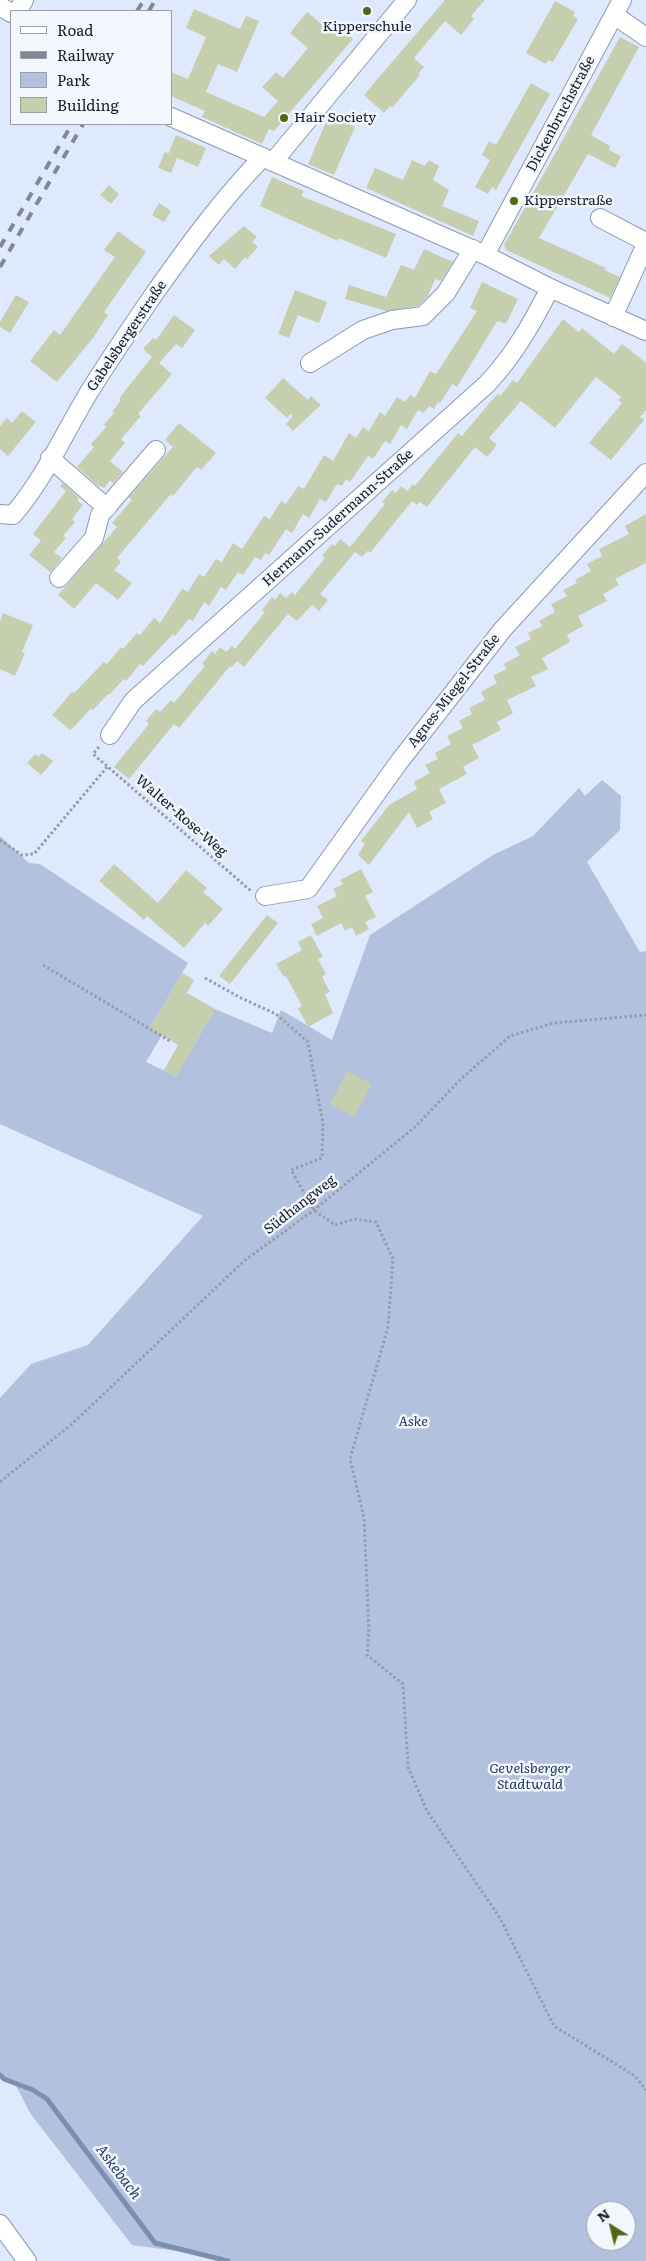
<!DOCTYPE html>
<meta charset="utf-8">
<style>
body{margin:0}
#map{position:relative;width:646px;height:2261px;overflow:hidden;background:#dee9fd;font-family:Literata,serif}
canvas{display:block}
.legend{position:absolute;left:10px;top:10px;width:162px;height:115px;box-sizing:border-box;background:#f2f6fd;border:1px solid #9a9ea7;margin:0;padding:6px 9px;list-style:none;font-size:15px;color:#151b27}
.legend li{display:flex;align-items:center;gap:10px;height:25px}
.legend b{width:25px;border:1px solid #9a9ea7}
.north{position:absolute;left:586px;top:2201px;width:50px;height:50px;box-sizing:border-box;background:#f2f6fd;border:1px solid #9a9ea7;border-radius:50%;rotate:324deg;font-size:14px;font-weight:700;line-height:20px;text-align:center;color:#151b27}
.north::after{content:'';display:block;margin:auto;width:18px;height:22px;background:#566711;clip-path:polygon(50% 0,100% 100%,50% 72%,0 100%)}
</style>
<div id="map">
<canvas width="646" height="2261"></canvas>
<ul class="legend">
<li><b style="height:6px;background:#fff"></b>Road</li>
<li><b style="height:6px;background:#7f8798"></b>Railway</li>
<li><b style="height:14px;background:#b2c1dd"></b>Park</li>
<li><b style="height:14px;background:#c5cfad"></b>Building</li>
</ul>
<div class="north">N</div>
</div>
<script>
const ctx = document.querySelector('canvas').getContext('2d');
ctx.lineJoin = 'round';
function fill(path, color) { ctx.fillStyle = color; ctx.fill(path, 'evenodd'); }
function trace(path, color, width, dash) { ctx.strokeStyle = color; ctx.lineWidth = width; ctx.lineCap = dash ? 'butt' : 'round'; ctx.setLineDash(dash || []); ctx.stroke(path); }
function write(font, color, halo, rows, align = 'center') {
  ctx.font = font + ' Literata,serif'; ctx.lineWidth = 5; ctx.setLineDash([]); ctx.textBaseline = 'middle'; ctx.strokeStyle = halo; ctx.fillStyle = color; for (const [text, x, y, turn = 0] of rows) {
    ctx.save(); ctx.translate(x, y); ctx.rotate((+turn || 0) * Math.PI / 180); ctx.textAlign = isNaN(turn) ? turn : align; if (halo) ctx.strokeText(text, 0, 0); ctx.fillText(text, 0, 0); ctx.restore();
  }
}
fill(new Path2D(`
 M602 780 621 796 620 830 587 862 640 952 646 951V2261H229L228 2258 132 2245 30 2113 15 2084 0 2078V1398L31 1364 88 1345 203 1216 0 1124V836L29 863 40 864 188 963 150 1028 162 1035 146 1062 176 1076 215 1009 272 1033 281 1010 332 1040 370 935 493 855 533 836 579 788 585 796ZM596 2211H626V2241H596Z`), '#b2c1dd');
trace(new Path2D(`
 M0 2075 4 2079 33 2090 47 2099 155 2243 228 2261`), '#7c8fb1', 5);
fill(new Path2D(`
 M445 0H485L471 16 474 19 461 35 445 21 414 58 424 67 418 74 420 75 392 108 390 106 384 113 364 95Z
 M555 1 575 12 573 16 578 19 553 62 548 60 546 64 526 53Z
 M194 9 240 29 246 16 259 21 237 72 218 64 206 92 264 117 278 101 262 87 276 72 283 78 308 48 290 33 307 12 327 29 334 22 353 39 274 131 269 129 262 144 202 117 205 111 171 96V72L188 79 206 37 186 28Z
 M620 37 639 47 591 135 610 146 609 150 621 156 615 168 588 154 539 238 606 268 604 270 620 277 610 298 506 250 504 245Z
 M531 83 550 94 496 190 492 187 488 194 475 187 490 160 482 155 489 141 496 145Z
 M329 115 355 127 334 175 308 164Z
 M176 135 206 148 198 167 168 154Z
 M165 152 177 158 171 173 158 168Z
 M412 160 425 166 429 160 439 166 433 180 449 190 442 206 479 221 473 236 366 188 375 168 403 180Z
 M272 177 304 191 301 196 396 234 386 258 339 238 338 241 260 206Z
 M109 185 119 194 111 204 100 195Z
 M159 203 171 211 164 222 152 215Z
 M244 226 257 237 252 242 258 247 247 259 245 257 235 269 224 259 219 265 209 256Z
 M118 231 146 252 104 312 108 315 93 338 57 382 30 361 54 330 60 335 115 257 104 250Z
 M424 249 453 262 441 281 435 279 428 296 418 306 386 311 345 299 349 285 386 297 401 265 414 270Z
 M482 282 518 299 506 324 498 321 496 323 457 387 452 384 440 403 438 402 434 409 429 406 424 413 418 410 407 429 401 425 390 444 385 441 373 459 368 456 350 482 346 479 342 486 337 484 326 502 320 499 309 518 303 514 292 533 286 529 269 555 265 553 261 560 255 557 243 575 238 572 226 590 221 587 209 606 204 602 193 621 189 619 175 636 173 634 143 666 140 664 126 681 124 679 109 695 108 694 93 710 91 708 76 725 70 730 52 715 72 692 74 693 104 662 107 664 121 647 123 649 137 633 140 635 154 618 160 623 182 589 188 592 199 574 204 577 216 559 222 562 233 543 242 549 264 516 270 519 281 501 286 504 298 486 304 489 324 455 333 461 349 433 356 438 363 427 369 431 380 412 385 416 397 397 405 402 410 395 415 398 430 371 436 374 477 311 470 308Z
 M295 290 327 302 319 323 298 315 289 338 278 334Z
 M16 295 29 302 10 333 0 327V322Z
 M174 315 195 330 182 348 176 344 159 363 143 349 153 338 156 340Z
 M563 319 579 332 582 328 614 354 622 344 646 363V410L640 417 644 420 611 460 589 443 622 403 618 400 621 397 596 377 555 428 521 401 489 438 497 445 487 457 475 447 427 507 420 502 417 505 412 501 370 553 367 551 362 557 355 552 320 594 328 600 319 611 312 605 297 621 288 614 244 667 237 661 231 668 230 666 179 728 174 724 129 779 114 767 149 724 146 721 156 709 160 712 171 700 174 703 205 666 202 664 212 651 215 654 220 647 226 652 232 646 235 649 265 612 262 610 272 597 275 600 280 593 286 598 292 592 295 595 325 558 322 556 332 544 335 546 340 539 350 547 385 504 382 502 392 490 396 493 401 486 407 491 413 484 415 486 458 433 462 436 491 401 498 394 500 396 513 380 517 383Z
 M152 357 172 374 138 414 141 416 121 439 125 443 110 461 123 472 113 483 110 480 104 488 97 485 77 467 94 447 91 444 106 427 104 425 114 413 112 412 121 400 119 399 124 392Z
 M283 378 308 400 311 396 321 405 293 431 286 424 293 416 290 414 287 418 265 398Z
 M22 411 36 422 8 456 0 449V426L7 418 12 423Z
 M179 423 216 453 201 470 197 467 173 496 171 494 117 558 121 562 114 570 132 583 118 600 96 583 74 609 58 595 117 527 112 523 132 500 129 497 173 447 165 440Z
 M63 483 79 498 77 500 83 505 72 519 75 522 63 536 66 538 54 552 62 558 50 572 29 555 41 541 33 534 66 491 60 486Z
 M646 514V563L615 579 619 585 603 594 607 601 578 616 583 626 567 635 570 642 542 658 548 669 531 677 536 686 507 700 513 713 497 722 501 730 472 745 479 758 463 767 467 774 439 789 446 803 429 812 433 819 417 828 409 812 369 865 358 855 365 844 361 841 389 805 417 789 414 782 430 773 425 765 438 759 435 753 451 744 447 736 463 728 459 721 472 714 469 708 485 700 481 692 497 683 493 676 506 669 504 664 520 655 515 647 531 639 528 633 542 626 539 621 555 612 551 604 567 596 563 590 577 583 575 580 591 571 587 564 602 556 599 549 629 534 625 526Z
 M3 613 33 625 22 652 25 653 15 676 0 669V622Z
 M42 753 53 761 41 775 27 763 35 754 39 757Z
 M114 864 158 903 186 870 207 888 203 892 223 909 208 926 205 923 184 948 147 916 144 920 99 881Z
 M361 869 373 892 365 896 376 917 365 922 369 929 356 936 352 927 345 931 341 923 317 936 311 924 323 918 317 906 337 896 333 889 343 884 340 880Z
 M267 915 278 923 230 984 219 976Z
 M311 935 323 957 318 959 326 974 322 977 330 992 325 994 333 1013 308 1027 298 1008 302 1006 286 976 284 977 276 964 302 950 298 942Z
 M182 973 194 980 187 993 215 1009 176 1077 164 1070 178 1045 150 1028Z
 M347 1071 372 1084 354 1117 330 1104Z`), '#c5cfad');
const minor = new Path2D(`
 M0 6 11 13
 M18 11 24 0
 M614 15 646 37
 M171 117 485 255 550 288 646 331
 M273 162 407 0
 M600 218 644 241 646 244 613 317
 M485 255 622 0
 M310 363 363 330 392 320 423 316 446 293 473 249
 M50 458 107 508
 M0 514 13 515C45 478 65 431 91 389 111 357 133 325 154 294 188 246 222 199 263 157
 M59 578 94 538 100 515 156 450
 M110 735 133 701 487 384C514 355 532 324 550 288
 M265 896 308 889 399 762 503 629 646 473
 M0 2224 27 2261`);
trace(minor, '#8999b7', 20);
trace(new Path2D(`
 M99 747 93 754 251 891
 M0 840 22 855 34 854 107 767
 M43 965 170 1041
 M205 978 241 998 276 1014 308 1042 323 1124 322 1158 291 1170 314 1210 335 1225 354 1219 376 1222 393 1259 388 1327 350 1459 364 1518 369 1631 367 1655 403 1684 408 1767 427 1811 500 1918 554 2026 635 2076 646 2090
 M0 1482 72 1424 244 1261 314 1210 416 1126 461 1079 510 1036 554 1023 646 1015`), '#949dae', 3, [2.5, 2.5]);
trace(minor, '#fff', 18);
trace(new Path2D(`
 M137 11 144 0
 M149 11 155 0
 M0 247 72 124
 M0 267 83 124`), '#7f8798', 4, [9, 9]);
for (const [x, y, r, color] of [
 [367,11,5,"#566711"],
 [284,118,5,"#566711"],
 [514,201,5,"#566711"]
]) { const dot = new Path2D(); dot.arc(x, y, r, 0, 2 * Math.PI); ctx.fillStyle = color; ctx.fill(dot); trace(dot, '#f2f6fd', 2); }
write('14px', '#151b27', '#f2f6fd', [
 ["Kipperschule",367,27,"center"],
 ["Hair Society",294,118],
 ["Kipperstraße",524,201]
], 'left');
write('14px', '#151b27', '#f2f6fd', [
 ["Dickenbruchstraße",561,114,-62],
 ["Gabelsbergerstraße",127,336,-56],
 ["Hermann-Sudermann-Straße",338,518,-42],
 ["Agnes-Miegel-Straße",454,691,-52],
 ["Walter-Rose-Weg",181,816,41],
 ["Südhangweg",300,1205,-38]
]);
write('italic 14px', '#203765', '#f2f6fd', [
 ["Aske",413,1422],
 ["Gevelsberger",530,1769],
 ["Stadtwald",530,1785]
]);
write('italic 15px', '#223967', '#f2f6fd', [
 ["Askebach",118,2172,53]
]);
</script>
